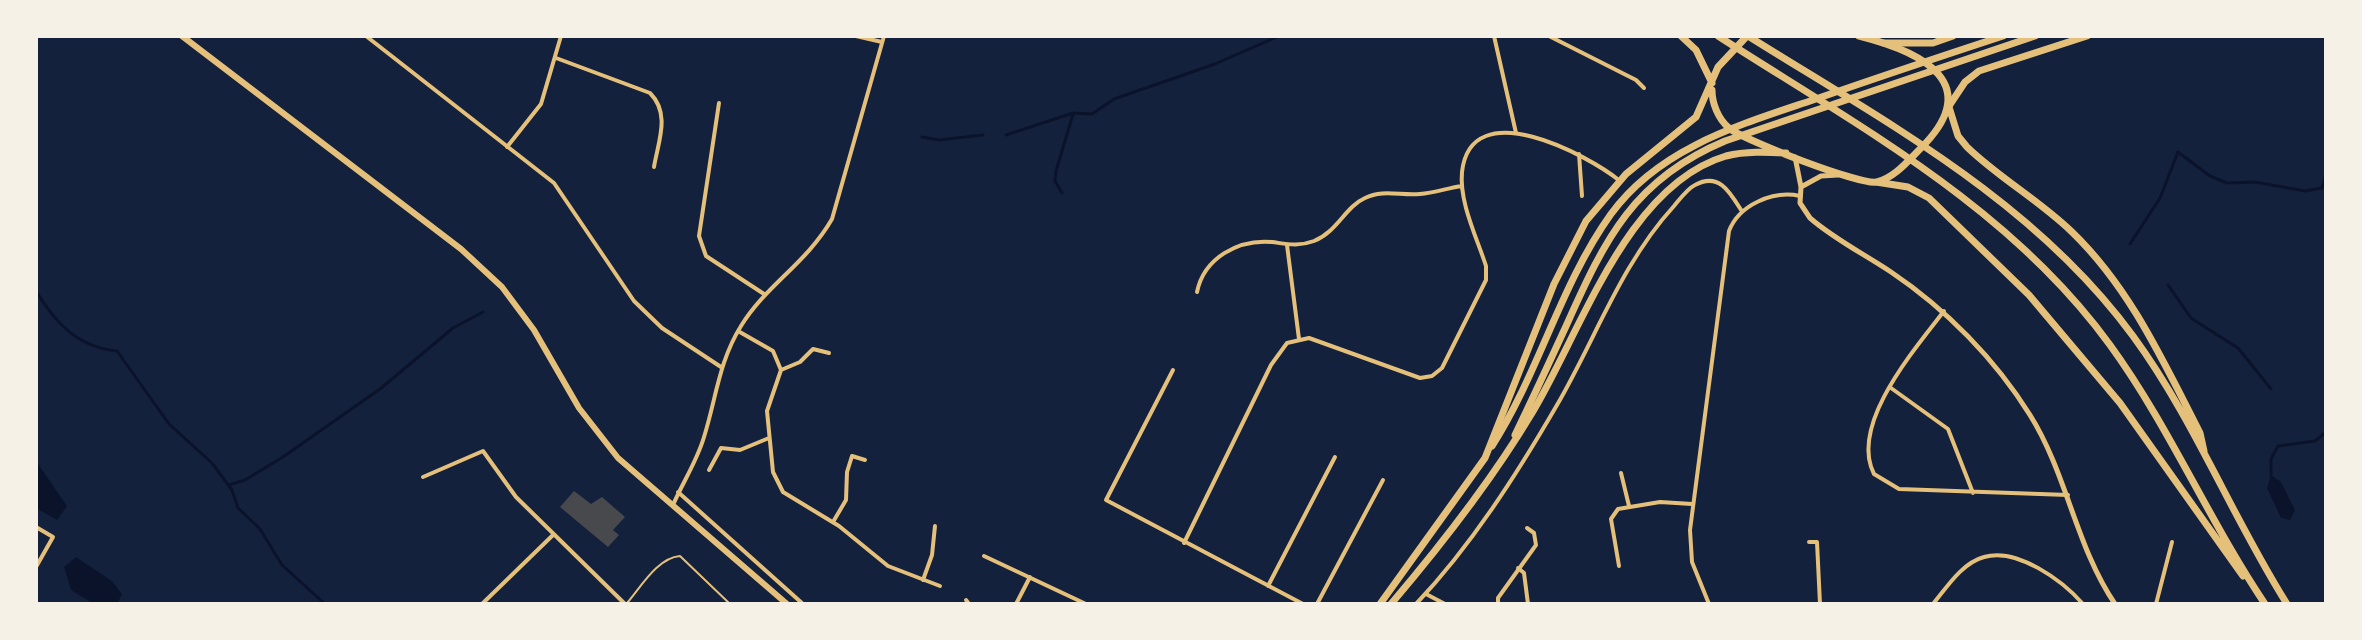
<!DOCTYPE html>
<style>
body{margin:0}
#map{position:relative;width:2362px;height:640px;overflow:hidden;background:#14213d;font-family:"PT Sans",sans-serif}
canvas{display:block}
.frame{position:absolute;inset:0;border:38px solid #f6f1e7;pointer-events:none}
</style>
<div id="map">
<canvas width="2362" height="640"></canvas>
<div class="frame"></div>
</div>
<script>
const ctx = document.querySelector('canvas').getContext('2d');
ctx.lineJoin = 'round';
function fill(path, color) { ctx.fillStyle = color; ctx.fill(path, 'evenodd'); }
function trace(path, color, width, dash) { ctx.strokeStyle = color; ctx.lineWidth = width; ctx.lineCap = dash ? 'butt' : 'round'; ctx.setLineDash(dash || []); ctx.stroke(path); }
fill(new Path2D(`
 M36 461 67 506 57 520 36 508Z
 M2271 475 2281 482 2295 510 2290 520 2281 518 2267 488Z
 M76 557 112 581 122 594 117 604H94L71 590 64 567Z`), '#0b132b');
trace(new Path2D(`
 M1006 135 1073 113 1092 114 1114 99 1215 64 1279 36
 M922 137 939 140 983 135
 M1062 193 1055 181 1056 171 1073 114
 M2130 244 2160 198 2178 152 2210 176 2227 183 2255 182 2305 191 2322 188 2326 175
 M2168 285 2191 318 2238 348 2271 389
 M36 291C56 324 78 347 117 351L169 424 212 463 232 490 238 508 260 529 282 565 325 604
 M2271 475V459L2278 446 2315 441 2326 432
 M229 485 245 480 283 457 380 389 453 328 483 312`), '#0b132b', 3);
fill(new Path2D(`
 M574 491 591 504 602 497 625 517 613 530 619 535 608 547 560 507Z`), '#48494c');
trace(new Path2D(`
 M627 603C641 587 657 558 680 556L730 604`), '#e5c07b', 2);
trace(new Path2D(`
 M366 36 554 183 634 301 662 328 721 367
 M856 36 882 42
 M1494 36 1516 133
 M1549 36 1636 80 1644 88
 M556 58 650 93C671 114 658 142 654 167
 M719 103 699 236 706 256 764 294
 M507 147 541 104 561 36
 M1579 154 1582 196
 M1287 245 1299 339
 M1197 292C1204 258 1238 239 1272 242 1287 244 1298 247 1314 241 1338 231 1345 207 1365 198 1383 189 1401 196 1420 194 1434 193 1448 188 1462 186
 M1944 311C1914 350 1849 425 1874 474L1899 489 2068 495
 M738 331 773 351 781 370 767 411 773 472 783 492 839 526 888 566 940 586
 M781 370 800 362 813 349 829 353
 M1173 370 1106 500 1303 604
 M1891 388 1948 429 1973 493
 M709 470 721 448 740 450 769 438
 M1621 473 1629 506
 M423 477 483 451 516 497 625 604
 M678 492 803 604
 M673 505C683 482 697 461 704 437 716 399 719 361 741 326 766 285 806 264 832 219L884 36
 M833 522 846 500 847 472 852 456 865 460
 M36 527 53 537 36 567
 M1809 542H1817L1820 604
 M1184 543 1271 365 1287 343 1309 338 1420 378 1432 376 1442 368 1486 280V266C1477 238 1459 202 1462 172 1471 92 1588 155 1620 181
 M984 556 1086 604
 M1619 566 1611 519 1618 509 1660 502 1692 504
 M1518 568 1524 573 1528 604
 M923 580 932 555 935 526
 M1268 586 1335 457
 M1426 594 1445 604
 M966 600 969 604
 M482 604 553 535
 M1016 604 1030 577
 M1317 604 1383 480
 M1416 604C1471 546 1517 474 1557 405 1596 338 1621 264 1674 206 1680 199 1687 189 1695 185 1719 172 1730 192 1741 210
 M1498 604V598L1536 545 1534 533 1527 528
 M1709 604 1692 562 1690 530 1729 231C1739 205 1773 190 1800 196
 M1933 604C1947 587 1962 563 1984 557 2017 547 2063 581 2083 604
 M2156 604 2172 542`), '#e5c07b', 4);
trace(new Path2D(`
 M1795 157 1801 187 1800 203 1810 218C1834 239 1864 254 1891 272 1946 309 1995 359 2030 415 2067 474 2076 547 2115 604
 M1801 187 1821 176 1838 175`), '#e5c07b', 5);
trace(new Path2D(`
 M182 36 461 249 502 287 534 330 579 408 618 458 787 604`), '#e5c07b', 6);
trace(new Path2D(`
 M1884 43H1933L1953 36
 M1949 106 1965 82 1979 71 2087 36
 M1515 435C1533 398 1550 361 1567 324 1605 239 1634 179 1725 141L2035 36
 M1492 446C1539 373 1560 285 1611 214 1659 148 1739 125 1813 100 1876 78 1939 57 2003 36`), '#e5c07b', 7);
trace(new Path2D(`
 M1681 36 1696 50 1712 83
 M1718 36C1858 126 2010 207 2110 345 2169 426 2209 521 2265 604
 M1748 36C1887 123 2034 201 2133 336 2194 419 2232 517 2287 604
 M1712 90C1712 103 1718 119 1729 128 1743 140 1862 186 1877 182 1895 177 1907 162 1920 149 1986 84 1923 52 1859 36
 M1949 107 1958 136 1967 147C1999 178 2039 200 2072 232 2130 288 2163 361 2200 433L2204 451
 M1876 182 1908 187 1929 198 2029 295 2120 403 2243 576
 M1380 604 1485 458 1554 284 1586 221 1626 174 1696 117 1718 67 1747 36
 M1391 604C1442 544 1492 480 1532 413 1581 332 1627 185 1726 156 1746 151 1766 152 1786 153`), '#e5c07b', 7);
</script>
